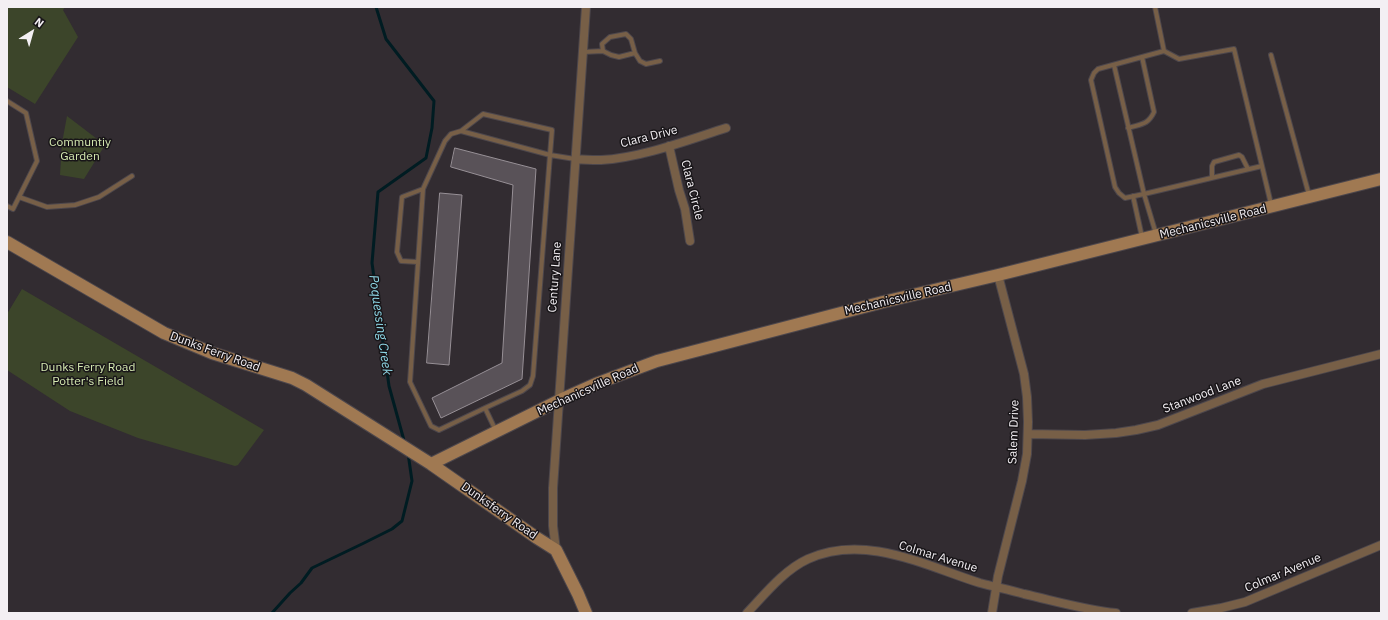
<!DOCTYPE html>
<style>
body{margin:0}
#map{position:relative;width:1388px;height:620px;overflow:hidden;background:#322c31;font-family:"IBM Plex Sans",sans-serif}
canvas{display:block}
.frame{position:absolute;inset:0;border:8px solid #f3eff3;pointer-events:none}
.north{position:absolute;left:12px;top:12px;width:40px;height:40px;-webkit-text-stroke:3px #181518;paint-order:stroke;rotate:37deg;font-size:11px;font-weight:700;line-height:16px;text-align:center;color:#f3eff3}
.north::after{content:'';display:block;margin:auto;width:14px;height:18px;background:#f3eff3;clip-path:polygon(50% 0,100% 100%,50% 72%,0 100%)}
</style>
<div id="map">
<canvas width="1388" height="620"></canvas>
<div class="frame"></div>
<div class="north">N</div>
</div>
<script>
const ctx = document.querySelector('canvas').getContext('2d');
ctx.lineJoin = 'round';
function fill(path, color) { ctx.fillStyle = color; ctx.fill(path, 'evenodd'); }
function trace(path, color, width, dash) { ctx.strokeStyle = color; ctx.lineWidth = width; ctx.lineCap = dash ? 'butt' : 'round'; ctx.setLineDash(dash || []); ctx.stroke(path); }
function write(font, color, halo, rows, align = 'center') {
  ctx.font = font + ' "IBM Plex Sans",sans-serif'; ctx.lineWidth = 3; ctx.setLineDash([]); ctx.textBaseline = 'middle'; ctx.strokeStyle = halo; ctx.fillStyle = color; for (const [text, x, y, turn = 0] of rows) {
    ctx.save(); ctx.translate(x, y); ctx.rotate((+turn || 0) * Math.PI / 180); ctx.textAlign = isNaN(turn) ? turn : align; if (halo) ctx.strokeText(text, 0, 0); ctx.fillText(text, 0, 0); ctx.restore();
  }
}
fill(new Path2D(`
 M7 7H65L63 10 78 37 35 104 7 87Z
 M67 116 105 145 84 179 60 175 62 143Z
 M22 289 264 430 238 465 235 466 138 438 70 411 7 370V314Z`), '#3c452a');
trace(new Path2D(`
 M376 7 386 39 434 101 432 128 426 158 378 192 372 263 389 386 405 444
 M272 613 290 593 301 583 312 568 364 543 392 529 402 521 412 481 408 453`), '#001c22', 3);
const building = new Path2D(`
 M455 148 536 169 522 379 441 418 432 398 502 363 513 185 451 167Z
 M440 193 462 195 449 365 427 363Z`);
fill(building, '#595258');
trace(building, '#979096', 1);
const lane = new Path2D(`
 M603 51 602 44 610 37 626 34 631 39 635 53
 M583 52 603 51 611 55 619 57 635 53 640 61 646 64 660 61
 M1271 55 1309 195
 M1114 65 1144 194 1125 198 1119 193 1115 187 1091 80 1094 73 1098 69 1164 51 1155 7
 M7 101 26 113 37 161 13 209 7 206
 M1128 128C1141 124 1148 125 1154 112L1142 57
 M461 131 483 114 552 130 550 155 461 131 451 134 445 141 423 189 410 382 431 426 439 430 485 408
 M1262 166 1271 204
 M1212 178V166L1214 162 1239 155 1242 157 1248 169
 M1133 196 1142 237
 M19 197 47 207 75 205 99 197 132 176
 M1156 234 1144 194 1262 166 1234 49 1179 59 1164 51
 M418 262 401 261 397 252 402 197 423 189
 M496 431 485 408 522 391 530 385 533 376 550 155 575 159`);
const street = new Path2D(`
 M669 146 679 190 685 209 690 241
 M577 159C585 160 593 160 601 160 641 158 688 140 726 128
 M1028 434 1085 435 1116 433 1136 430 1158 425 1263 384 1381 354
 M556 550 553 526V488L586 7
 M747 613C765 594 784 570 808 559 865 533 926 566 980 583 995 587 1010 590 1024 594 1055 601 1085 610 1116 613
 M992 613 998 576 1022 481 1027 454 1028 422 1027 397 1024 374 998 275
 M1192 613 1221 608 1245 602 1381 545`);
const secondary = new Path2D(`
 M7 242 164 333 212 353 292 378 306 385 431 464 537 538 556 550 578 594 586 613
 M431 464 560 400 598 383 657 361 883 302 998 275 1381 179`);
trace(lane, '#4d474c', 6);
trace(street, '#4d474c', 10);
trace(secondary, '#4d474c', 14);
trace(lane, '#775f47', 4);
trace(street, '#775f47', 8);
trace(secondary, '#a07952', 12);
write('12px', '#f3eff3', '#181518', [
 ["Clara Drive",649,137,-14],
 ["Clara Circle",692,190,76],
 ["Mechanicsville Road",1213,222,-14],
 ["Century Lane",555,277,-86],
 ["Mechanicsville Road",898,299,-13],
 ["Dunks Ferry Road",215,352,20],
 ["Mechanicsville Road",588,390,-24],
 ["Stanwood Lane",1202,395,-21],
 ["Salem Drive",1014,432,-88],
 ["Dunksferry Road",499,511,35],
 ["Colmar Avenue",938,557,17],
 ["Colmar Avenue",1283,573,-23]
]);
write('12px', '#d5e9b1', '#181518', [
 ["Communtiy",80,143],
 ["Garden",80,157],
 ["Dunks Ferry Road",88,368],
 ["Potter's Field",88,382]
]);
write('italic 13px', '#8fd9e8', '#181518', [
 ["Poquessing Creek",380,325,82]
]);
</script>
